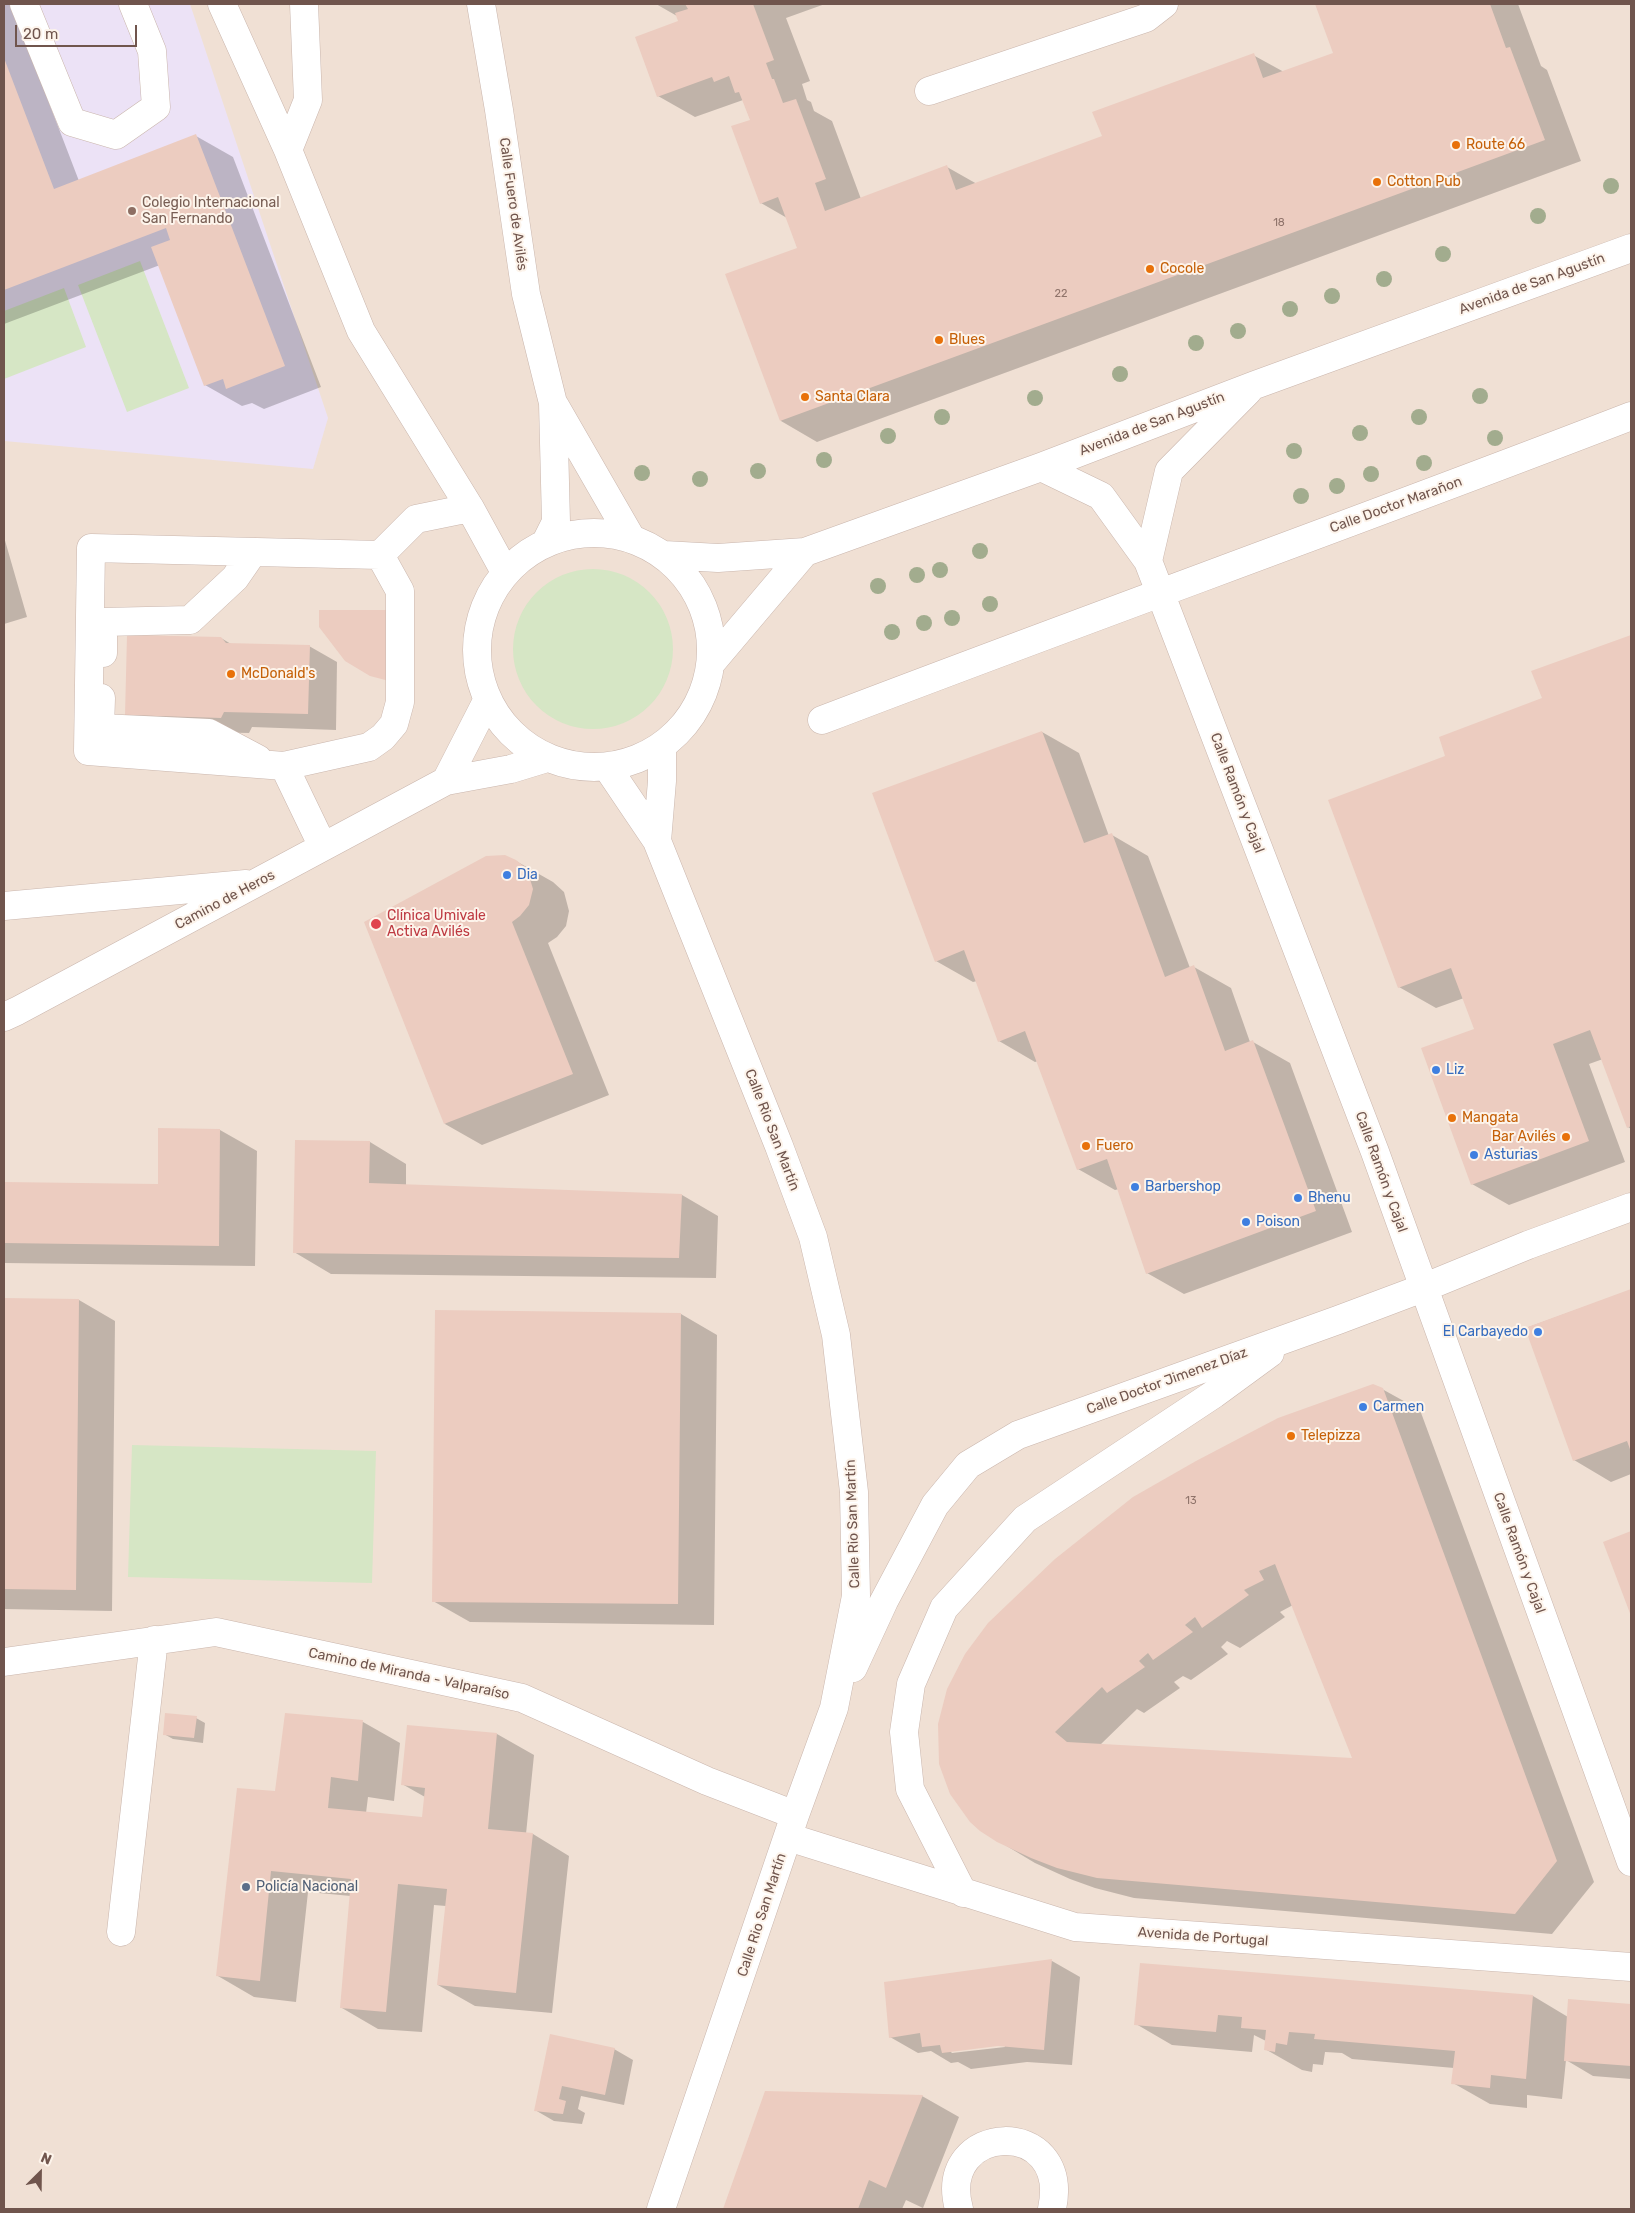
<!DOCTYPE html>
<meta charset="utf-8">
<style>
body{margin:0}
#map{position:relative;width:1635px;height:2213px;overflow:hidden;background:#faefe5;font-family:Rubik,sans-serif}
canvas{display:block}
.frame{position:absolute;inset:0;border:5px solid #70554d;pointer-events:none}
.north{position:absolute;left:15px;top:2148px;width:50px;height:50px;-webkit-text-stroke:4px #fdf4eb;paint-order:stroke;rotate:23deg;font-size:14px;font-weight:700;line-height:20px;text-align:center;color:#70554d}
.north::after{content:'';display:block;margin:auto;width:18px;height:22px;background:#70554d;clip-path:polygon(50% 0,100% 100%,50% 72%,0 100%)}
.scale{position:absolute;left:15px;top:25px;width:122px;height:22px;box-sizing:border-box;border:2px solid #70554d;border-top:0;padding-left:6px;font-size:15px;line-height:18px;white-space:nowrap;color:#70554d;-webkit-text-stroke:4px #fdf4eb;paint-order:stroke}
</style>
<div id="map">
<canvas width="1635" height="2213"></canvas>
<div class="frame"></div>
<div class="north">N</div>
<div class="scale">20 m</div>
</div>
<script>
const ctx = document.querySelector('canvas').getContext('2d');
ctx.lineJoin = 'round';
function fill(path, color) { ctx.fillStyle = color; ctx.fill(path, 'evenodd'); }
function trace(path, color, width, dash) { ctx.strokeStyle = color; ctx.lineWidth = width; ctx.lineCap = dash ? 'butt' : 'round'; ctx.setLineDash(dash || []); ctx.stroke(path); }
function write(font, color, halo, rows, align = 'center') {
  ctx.font = font + ' Rubik,sans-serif'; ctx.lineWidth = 4; ctx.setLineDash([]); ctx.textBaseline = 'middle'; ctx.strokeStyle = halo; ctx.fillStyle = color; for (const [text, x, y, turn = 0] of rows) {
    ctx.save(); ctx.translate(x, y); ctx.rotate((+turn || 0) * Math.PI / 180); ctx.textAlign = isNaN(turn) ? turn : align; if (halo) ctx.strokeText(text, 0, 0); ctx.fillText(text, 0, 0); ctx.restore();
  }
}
fill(new Path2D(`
 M4 4H1631V2209H4Z`), '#f0e0d4');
fill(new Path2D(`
 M4 4H190L328 418 313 469 4 441Z`), '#ece2f6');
fill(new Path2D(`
 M140 261 189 388 127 412 78 285Z
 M64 288 86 347 4 379V311Z
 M513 649a80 80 0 1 1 160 0a80 80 0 1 1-160 0Z
 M132 1445 376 1451 372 1583 128 1577Z`), '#d6e6c5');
fill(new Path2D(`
 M4 4H11L79 181 196 136 233 157 321 387 264 409 252 403 242 406 205 385 160 265 4 324Z
 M656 4H825L786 18 810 81 802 84 807 100 811 102 814 111 832 121 861 199 947 167 977 184 1103 137 1253 55 1284 72 1335 54 1316 4H1518L1541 66 1547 70 1581 161 817 442 781 421 798 249 787 218 761 203 751 121 743 100 695 117 658 96 680 22 677 16Z
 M4 537 27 617 4 624Z
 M1631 637V1129L1628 1127 1603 1059 1589 1064 1625 1162 1509 1205 1472 1184 1475 1029 1464 998 1436 1008 1399 987 1447 757 1543 699 1533 672Z
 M221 638 231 644 309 646 337 662 336 730 252 727 249 733 155 731 127 715Z
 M1042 732 1079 753 1109 836 1112 835 1148 856 1190 968 1194 967 1231 988 1250 1042H1253L1290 1063 1352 1232 1184 1294 1147 1273 1119 1189 1115 1190 1078 1169 1038 1061 1035 1062 999 1041 977 981 973 982 936 961Z
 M516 861 553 882 564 892 569 911 566 926 557 937 548 943 609 1095 482 1145 445 1124Z
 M220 1130 257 1151 255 1266 4 1263V1184L159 1185Z
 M370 1142 406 1164V1186L682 1195 718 1216 716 1278 331 1274 294 1252Z
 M1631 1290V1474L1611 1482 1574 1460 1526 1328Z
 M4 1299 79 1300 115 1321 112 1611 4 1609Z
 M681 1314 717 1335 714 1625 470 1622 433 1601Z
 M1382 1389 1420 1410 1594 1882 1552 1934 1134 1898 1095 1888 1070 1879 1035 1863 980 1830 1279 1419ZM1293 1605 1354 1759 1100 1745 1137 1709 1144 1713 1180 1688 1174 1682 1183 1676 1191 1680 1228 1654 1221 1647 1227 1641 1240 1648 1285 1617 1280 1612Z
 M1631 1533V1613L1605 1542Z
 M286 1714 363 1722 400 1743 394 1801 368 1797 366 1813 423 1819 425 1797 402 1784 408 1726 497 1734 534 1755 526 1834H533L569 1856 552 2013 475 2006 438 1985 446 1906 434 1905 422 2032 378 2029 342 2008 351 1896 308 1892 296 2002 254 1997 218 1976 276 1793Z
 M196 1718 205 1723 203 1743 173 1739 164 1734Z
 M1052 1961 1080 1977 1072 2065 1027 2062 971 2069 958 2062 951 2063 931 2051 918 2053 890 2037 885 1983ZM1004 2044 1005 2047 952 2053 950 2051Z
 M1141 1964 1533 1996 1568 2017 1569 2001 1631 2005V2079L1593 2076 1566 2060 1562 2099 1527 2095V2108L1490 2104 1453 2083 1454 2068 1352 2059 1342 2053 1325 2052 1323 2065 1313 2064 1312 2072 1302 2070 1265 2049 1266 2041 1254 2035 1252 2052 1172 2045 1136 2024Z
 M551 2036 614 2049 633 2060 624 2105 581 2096 578 2109 585 2113 582 2124 554 2121 535 2110Z
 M766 2092 922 2096 959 2117 923 2208 906 2200 902 2209H725Z`), '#0003');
fill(new Path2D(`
 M685 4H753L774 60 766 63 772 79H774L783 103 796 99 826 179 815 183 825 211 947 165 956 190 1102 136 1092 112 1254 53 1263 78 1333 53 1315 4H1490L1506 48 1510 47 1545 140 780 421 725 274 797 248 778 197 760 204 731 126 750 120 739 92 735 93 729 76 714 82 712 77 657 97 635 37 678 21 675 13 688 9Z
 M4 58 54 189 196 134 285 366 226 389 223 379 204 386 151 247 170 240 166 228 4 290Z
 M319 610H394L393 682 370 676 345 661 319 627Z
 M127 635 221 637 226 643 310 645 308 714 224 712 221 718 125 715Z
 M1631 635V1126L1627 1128 1590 1030 1553 1044 1589 1141 1471 1185 1421 1048 1474 1029 1451 968 1398 988 1328 800 1445 756 1439 737 1542 698 1531 671Z
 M1042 731 1084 843 1112 833 1165 977 1194 965 1225 1051 1253 1040 1316 1211 1146 1274 1107 1159 1077 1170 1025 1031 998 1042 964 950 935 962 872 793Z
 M505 855 516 860 527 869 533 889 529 905 520 916 512 922 573 1074 444 1124 364 922 486 856Z
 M158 1128 220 1129 219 1246 4 1243V1182L158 1184Z
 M295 1140 370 1141 369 1183 682 1194 679 1258 293 1253Z
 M1631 1289V1452L1627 1441 1573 1461 1525 1328Z
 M4 1298 79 1299 76 1590 4 1589Z
 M435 1310 681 1313 678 1604 432 1602Z
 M1373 1384 1383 1388 1557 1861 1515 1914 1097 1878 1057 1868 1031 1858 997 1842 980 1831 970 1822 950 1794 939 1764 938 1724 947 1689 965 1654 988 1623 1055 1559 1133 1497 1196 1461 1278 1418ZM1275 1564 1352 1758 1067 1742 1055 1732 1102 1687 1107 1693 1145 1667 1139 1661 1148 1653 1153 1660 1193 1632 1185 1625 1195 1617 1202 1628 1249 1595 1244 1590 1264 1580 1259 1571Z
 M1631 1531V1616L1603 1542Z
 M165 1713 197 1716 194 1738 163 1735Z
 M285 1713 363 1720 358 1781 331 1777 328 1808 422 1817 425 1788 401 1785 407 1725 497 1733 488 1829 533 1833 516 1993 437 1985 447 1889 398 1884 386 2012 340 2008 351 1879 271 1871 260 1981 216 1976 237 1788 275 1791Z
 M1052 1959 1044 2050 998 2046 942 2053 940 2045 922 2047 920 2033 889 2038 884 1982Z
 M1140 1963 1533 1995 1526 2079 1491 2075 1490 2088 1451 2084 1455 2051 1314 2039 1315 2034 1289 2032 1287 2045 1276 2043 1275 2052 1264 2050 1266 2030 1241 2028 1242 2017 1218 2015 1216 2032 1134 2025Z
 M1568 1999 1631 2004V2066L1564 2061Z
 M550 2034 615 2048 605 2095 562 2086 559 2099 566 2101 563 2114 534 2111Z
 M765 2091 923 2095 886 2188 869 2180 858 2209H723Z`), '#ecccc0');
const minor = new Path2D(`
 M24 4 72 122 116 135 156 107 152 51 133 4
 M222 4 288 150 361 331 470 508 505 572
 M481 4 499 110 526 294 553 403 556 522 546 542
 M929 91 1146 18 1164 4
 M288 150 308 100 304 4
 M555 406 631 538
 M1041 467 1101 496 1148 561 1375 1152 1631 1862
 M477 650a117 117 0 1 1 234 0a117 117 0 1 1-234 0Z
 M91 548 380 555 400 591V702L394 724 383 737 369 747 284 766 88 751Z
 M380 555 416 519 470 508
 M664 555 718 558 805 552 1041 467 1255 385 1631 248
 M1148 561 1169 471 1248 391
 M103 653V622L190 620 235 578 253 552
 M712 662 805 552
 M101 698 100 728 209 733 258 759
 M822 720C1091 617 1362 520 1631 416
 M284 766 323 847
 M607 767 657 841 779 1146 813 1237 836 1335 854 1492 856 1596 834 1708 795 1815 661 2209
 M446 781 487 701
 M657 841 662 781V747
 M4 906 246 884
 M4 1017 17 1011 446 781 511 769 547 758
 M4 1662 216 1632 522 1698 707 1781 795 1815
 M853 1668 884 1601 935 1505 968 1465 1018 1435 1338 1320 1423 1288 1528 1245 1631 1207
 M788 1837 1075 1927 1631 1967
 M963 1893 910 1789 904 1732 911 1684 944 1608 1025 1519 1214 1394 1270 1353
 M121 1932 154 1640
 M959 2209C935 2122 1072 2115 1052 2209`);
trace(minor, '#cab6ad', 29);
trace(minor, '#fff', 28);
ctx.fillStyle = '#a2ac8e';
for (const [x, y] of [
 [1611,186],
 [1538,216],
 [1443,254],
 [1384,279],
 [1332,296],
 [1290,309],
 [1238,331],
 [1196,343],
 [1120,374],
 [1480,396],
 [1035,398],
 [942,417],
 [1419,417],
 [1360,433],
 [888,436],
 [1495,438],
 [1294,451],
 [824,460],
 [1424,463],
 [758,471],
 [642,473],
 [1371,474],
 [700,479],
 [1337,486],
 [1301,496],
 [980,551],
 [940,570],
 [917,575],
 [878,586],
 [990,604],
 [952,618],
 [924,623],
 [892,632]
]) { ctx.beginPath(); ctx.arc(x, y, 8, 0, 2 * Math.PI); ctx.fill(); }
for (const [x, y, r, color] of [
 [1456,145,5,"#e8710a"],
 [1377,182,5,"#e8710a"],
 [132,211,5,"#8d6e63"],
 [1150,269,5,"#e8710a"],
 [939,340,5,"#e8710a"],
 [805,397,5,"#e8710a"],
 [231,674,5,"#e8710a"],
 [507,875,5,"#3f7fe0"],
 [376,924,6,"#e0444e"],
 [1436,1070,5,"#3f7fe0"],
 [1452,1118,5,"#e8710a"],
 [1566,1137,5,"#e8710a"],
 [1086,1146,5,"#e8710a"],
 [1474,1155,5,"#3f7fe0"],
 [1135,1187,5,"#3f7fe0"],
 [1298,1198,5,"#3f7fe0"],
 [1246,1222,5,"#3f7fe0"],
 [1538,1332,5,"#3f7fe0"],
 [1363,1407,5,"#3f7fe0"],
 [1291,1436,5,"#e8710a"],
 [246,1887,5,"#5c6f8a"]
]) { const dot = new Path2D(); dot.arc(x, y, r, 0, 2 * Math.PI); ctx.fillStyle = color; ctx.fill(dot); trace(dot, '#fdf4eb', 2); }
write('11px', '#8f736a', null, [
 ["18",1279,223],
 ["22",1061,294],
 ["13",1191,1501]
]);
write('14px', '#c56008', '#fdf4eb', [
 ["Route 66",1466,145],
 ["Cotton Pub",1387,182],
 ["Cocole",1160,269],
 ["Blues",949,340],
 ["Santa Clara",815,397],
 ["McDonald's",241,674],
 ["Mangata",1462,1118],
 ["Bar Avilés",1556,1137,"right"],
 ["Fuero",1096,1146],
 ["Telepizza",1301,1436]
], 'left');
write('14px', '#785e54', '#fdf4eb', [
 ["Colegio Internacional",142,203],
 ["San Fernando",142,219]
], 'left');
write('14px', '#70554d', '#fdf4eb', [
 ["Calle Fuero de Avilés",513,204,82],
 ["Avenida de San Agustín",1532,284,-20],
 ["Avenida de San Agustín",1152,424,-21],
 ["Calle Doctor Marañon",1396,505,-20],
 ["Calle Ramón y Cajal",1237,793,69],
 ["Camino de Heros",225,900,-28],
 ["Calle Rio San Martín",772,1130,69],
 ["Calle Ramón y Cajal",1381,1172,70],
 ["Calle Doctor Jimenez Díaz",1167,1381,-20],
 ["Calle Rio San Martín",853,1524,-92],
 ["Calle Ramón y Cajal",1519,1553,70],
 ["Camino de Miranda - Valparaíso",409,1674,12],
 ["Calle Rio San Martín",762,1915,-72],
 ["Avenida de Portugal",1203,1937,4]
]);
write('14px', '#366cbe', '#fdf4eb', [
 ["Dia",517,875],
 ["Liz",1446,1070],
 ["Asturias",1484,1155],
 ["Barbershop",1145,1187],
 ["Bhenu",1308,1198],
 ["Poison",1256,1222],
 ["El Carbayedo",1528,1332,"right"],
 ["Carmen",1373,1407]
], 'left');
write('14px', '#be3a42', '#fdf4eb', [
 ["Clínica Umivale",387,916],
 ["Activa Avilés",387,932]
], 'left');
write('14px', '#4e5e75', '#fdf4eb', [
 ["Policía Nacional",256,1887]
], 'left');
</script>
